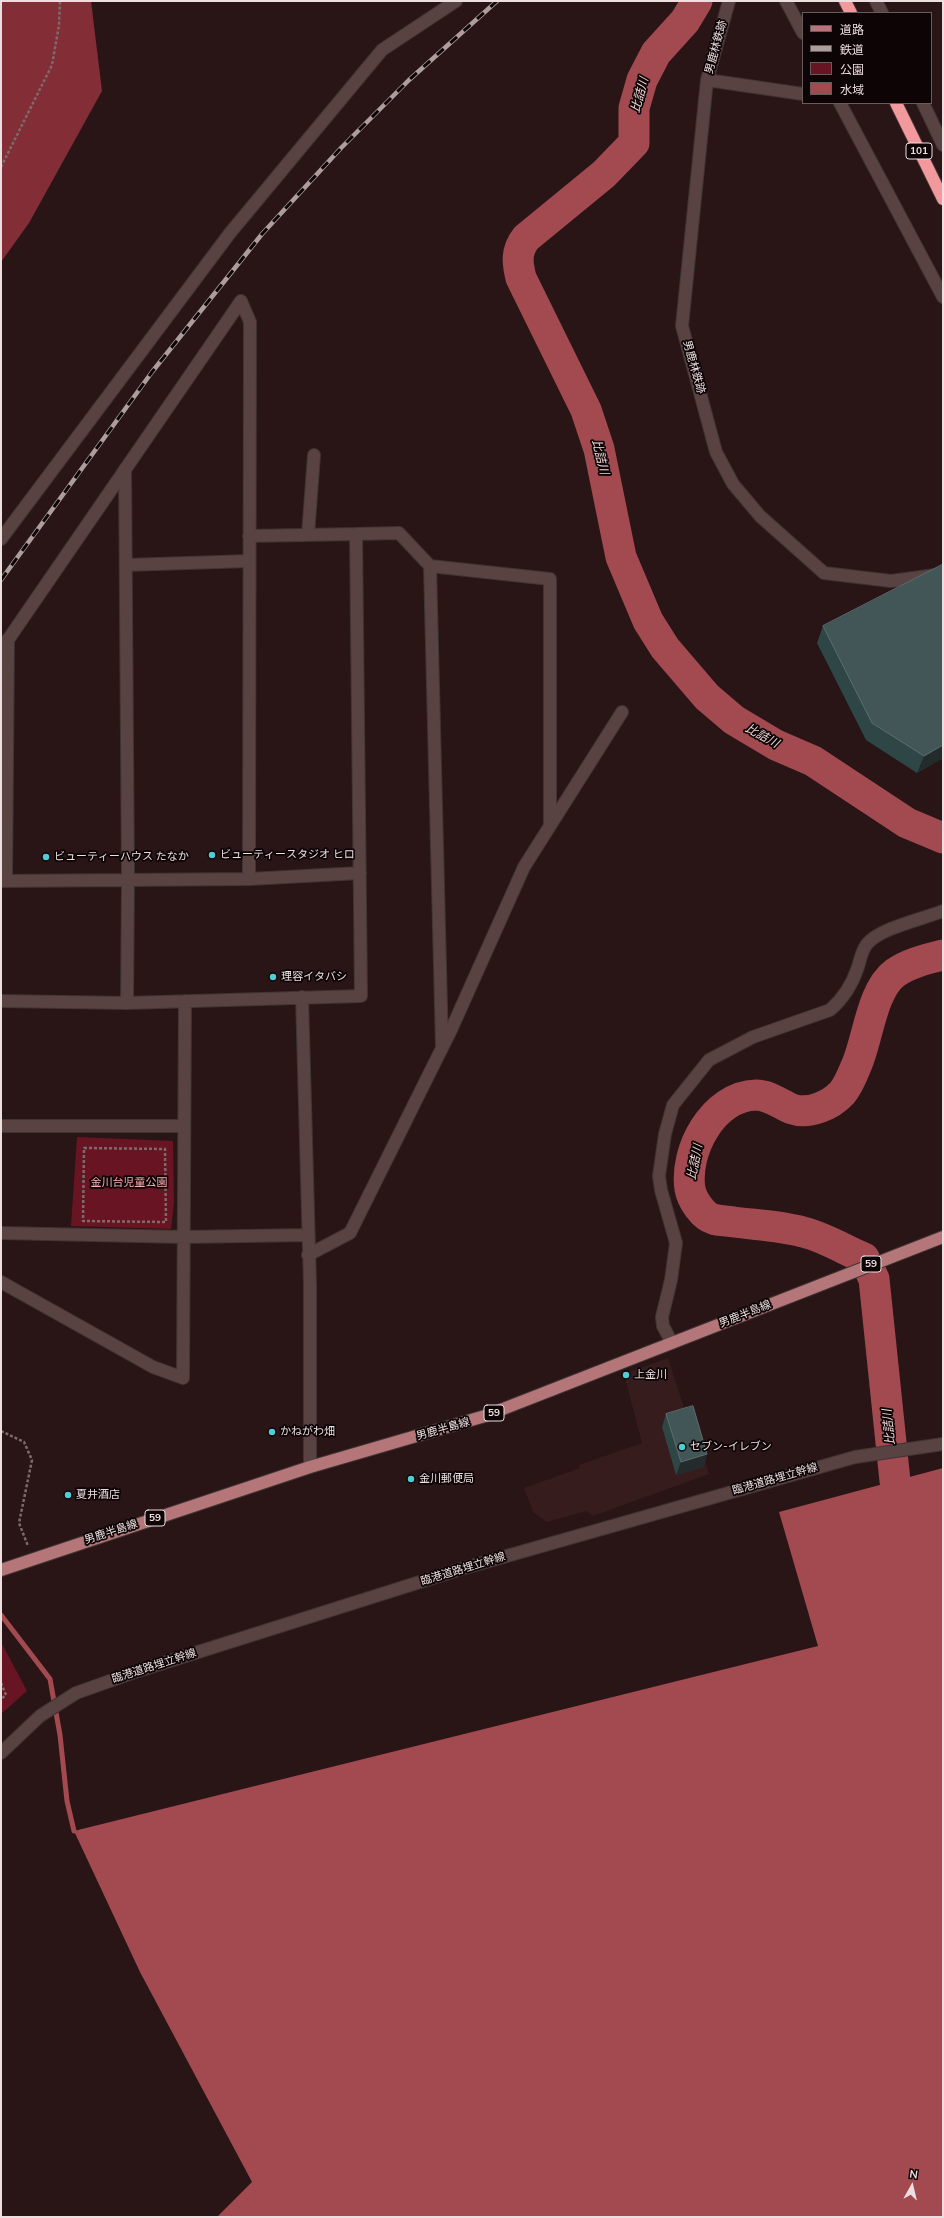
<!DOCTYPE html>
<meta charset="utf-8">
<style>
body{margin:0}
#map{position:relative;width:944px;height:2218px;overflow:hidden;background:#291516;font-family:Mulish,"Noto Sans JP",sans-serif}
canvas{display:block}
.frame{position:absolute;inset:0;border:2px solid #eddfdf;pointer-events:none}
.legend{position:absolute;left:802px;top:12px;width:130px;height:92px;box-sizing:border-box;background:#0c0405;border:1px solid #665c5c;margin:0;padding:5px 7px;list-style:none;font-size:12px;color:#eddfdf}
.legend li{display:flex;align-items:center;gap:8px;height:20px}
.legend b{width:20px;border:1px solid #665c5c}
.north{position:absolute;left:892px;top:2166px;width:40px;height:40px;-webkit-text-stroke:3px #0c0405;paint-order:stroke;rotate:8deg;font-size:11px;font-weight:700;line-height:16px;text-align:center;color:#eddfdf}
.north::after{content:'';display:block;margin:auto;width:14px;height:18px;background:#eddfdf;clip-path:polygon(50% 0,100% 100%,50% 72%,0 100%)}
</style>
<div id="map">
<canvas width="944" height="2218"></canvas>
<div class="frame"></div>
<ul class="legend">
<li><b style="height:5px;background:#b47678"></b>道路</li>
<li><b style="height:5px;background:#ad9d9d"></b>鉄道</li>
<li><b style="height:11px;background:#681422"></b>公園</li>
<li><b style="height:11px;background:#a34a51"></b>水域</li>
</ul>
<div class="north">N</div>
</div>
<script>
const ctx = document.querySelector('canvas').getContext('2d');
ctx.lineJoin = 'round';
function fill(path, color) { ctx.fillStyle = color; ctx.fill(path, 'evenodd'); }
function trace(path, color, width, dash) { ctx.strokeStyle = color; ctx.lineWidth = width; ctx.lineCap = dash ? 'butt' : 'round'; ctx.setLineDash(dash || []); ctx.stroke(path); }
function write(font, color, halo, rows, align = 'center') {
  ctx.font = font + ' Mulish,"Noto Sans JP",sans-serif'; ctx.lineWidth = 3.5; ctx.setLineDash([]); ctx.textBaseline = 'middle'; ctx.strokeStyle = halo; ctx.fillStyle = color; for (const [text, x, y, turn = 0] of rows) {
    ctx.save(); ctx.translate(x, y); ctx.rotate((+turn || 0) * Math.PI / 180); ctx.textAlign = isNaN(turn) ? turn : align; if (halo) ctx.strokeText(text, 0, 0); ctx.fillText(text, 0, 0); ctx.restore();
  }
}
fill(new Path2D(`
 M668 1358 687 1417 692 1415 709 1474 593 1516 586 1511 547 1522 533 1512 524 1488 580 1468 579 1465 642 1443 624 1374Z`), '#361c1d');
fill(new Path2D(`
 M77 1137 173 1141 174 1203 171 1229 71 1226Z
 M1 1642 27 1691 1 1714Z`), '#681422');
fill(new Path2D(`
 M1 1H91L102 91 29 223 1 262Z`), '#832d36');
fill(new Path2D(`
 M943 1468V2217H217L252 2182 140 1972 74 1831 818 1646 779 1512Z`), '#a34a51');
trace(new Path2D(`
 M1 1615 50 1679 60 1735 67 1801 74 1831`), '#a34a51', 5);
trace(new Path2D(`
 M697 1 685 21 656 53 642 80 634 108V143L604 174 526 238C516 251 517 262 521 278L586 410 599 449 621 557 648 621 665 648 707 697 734 720 776 745 813 761 907 823 943 838
 M895 1481 874 1279 864 1258C845 1250 824 1237 803 1232 781 1226 757 1225 734 1222 728 1221 719 1221 713 1219 703 1216 692 1200 690 1189 684 1151 713 1096 756 1095 769 1095 780 1104 792 1109 809 1115 831 1105 842 1093 849 1085 853 1073 857 1064 868 1038 872 990 895 973 909 963 927 959 943 955`), '#a34a51', 31);
const minor = new Path2D(`
 M729 1 707 80 682 326 716 452 733 484 760 516 824 573 891 581 943 574
 M786 1 803 33
 M876 1 882 13
 M707 80 803 94
 M840 103 943 297
 M923 103 943 145
 M125 469 128 880 127 1003 361 996 356 534 249 536
 M356 534 399 533 430 566
 M308 535 314 455
 M1 539 230 233 382 50 456 1
 M126 565 249 561
 M1 650 241 301 250 322 249 879 1 881
 M249 879 360 873
 M6 881 8 639
 M302 997 310 1285V1467
 M1 1001 127 1003
 M442 1047 430 566 550 579V826
 M1 1126H184
 M1 1233 184 1237 307 1235
 M308 1255 350 1233 451 1030 524 867 622 712
 M1 1282 153 1367 183 1378 185 1001
 M672 1343 663 1326 662 1317 671 1280 676 1243 661 1190 659 1176 665 1134 673 1105 709 1060 753 1037 830 1010C844 998 852 985 858 967 860 960 862 950 867 944 880 928 923 919 943 911
 M1 1753 40 1716 76 1693 138 1671 461 1569 855 1457 943 1444`);
const major = new Path2D(`
 M1 1570 310 1467 485 1416 943 1237`);
const highway = new Path2D(`
 M845 1 851 13
 M896 103 943 199`);
trace(minor, '#413333', 14);
trace(major, '#413333', 14);
trace(highway, '#413333', 14);
trace(new Path2D(`
 M1 167 52 65 59 25 60 1
 M84 1148 165 1149 166 1222 83 1221Z
 M1 1431 24 1442 32 1460 19 1523 28 1546
 M1 1683 6 1695 1 1699`), '#7d6b6c', 2.5, [3, 2]);
trace(minor, '#594242', 12);
trace(major, '#b47678', 12);
trace(highway, '#f1999c', 12);
const rail = new Path2D(`
 M1 580 152 372 262 234 341 148 409 80 497 1`);
trace(rail, '#ad9d9d', 4.5);
trace(rail, '#0c0405', 3, [9]);
fill(new Path2D(`
 M823 626 943 758 917 773 866 740 817 643Z
 M666 1414 707 1454 703 1467 676 1475 662 1427Z`), '#2e4646');
fill(new Path2D(`
 M943 745V758L917 773 924 756Z
 M707 1454 703 1467 676 1475 681 1462Z`), '#242b2c');
const building = new Path2D(`
 M942 565 943 568V745L924 756 872 723 823 626Z
 M693 1406 707 1454 681 1462 666 1414Z`);
fill(building, '#435657');
trace(building, '#5e6c6c', 1);
for (const [x, y, r, color] of [
 [212,855,4,"#51ccd2"],
 [46,857,4,"#51ccd2"],
 [273,977,4,"#51ccd2"],
 [626,1375,4,"#51ccd2"],
 [272,1432,4,"#51ccd2"],
 [682,1447,4,"#51ccd2"],
 [411,1479,4,"#51ccd2"],
 [68,1495,4,"#51ccd2"]
]) { const dot = new Path2D(); dot.arc(x, y, r, 0, 2 * Math.PI); ctx.fillStyle = color; ctx.fill(dot); trace(dot, '#0c0405', 1.5); }
for (const [x, y, w] of [
 [919,151,26],
 [871,1264,20],
 [494,1413,20],
 [155,1518,20]
]) { const box = new Path2D(); box.roundRect(x - w / 2, y - 8, w, 16, 3); ctx.fillStyle = '#0c0405'; ctx.fill(box); trace(box, '#eddfdf', 1); }
write('bold 10px', '#eddfdf', null, [
 ["101",919,151],
 ["59",871,1264],
 ["59",494,1413],
 ["59",155,1518]
]);
write('11px', '#eddfdf', '#0c0405', [
 ["男鹿林鉄跡",716,47,-75],
 ["男鹿林鉄跡",694,367,74],
 ["男鹿半島線",745,1314,-22],
 ["男鹿半島線",443,1429,-16],
 ["臨港道路埋立幹線",775,1479,-16],
 ["男鹿半島線",111,1532,-18],
 ["臨港道路埋立幹線",463,1569,-17],
 ["臨港道路埋立幹線",154,1666,-18]
]);
write('11px', '#eddfdf', '#0c0405', [
 ["ビューティースタジオ ヒロ",220,855],
 ["ビューティーハウス たなか",54,857],
 ["理容イタバシ",281,977],
 ["上金川",634,1375],
 ["かねがわ畑",280,1432],
 ["セブン-イレブン",690,1447],
 ["金川郵便局",419,1479],
 ["夏井酒店",76,1495]
], 'left');
write('11px', '#fbafb2', '#0c0405', [
 ["金川台児童公園",129,1183]
]);
write('italic 12px', '#f3d9d9', '#0c0405', [
 ["比詰川",640,95,-75],
 ["比詰川",600,457,76],
 ["比詰川",762,736,29],
 ["比詰川",695,1162,-79],
 ["比詰川",889,1427,-96]
]);
</script>
